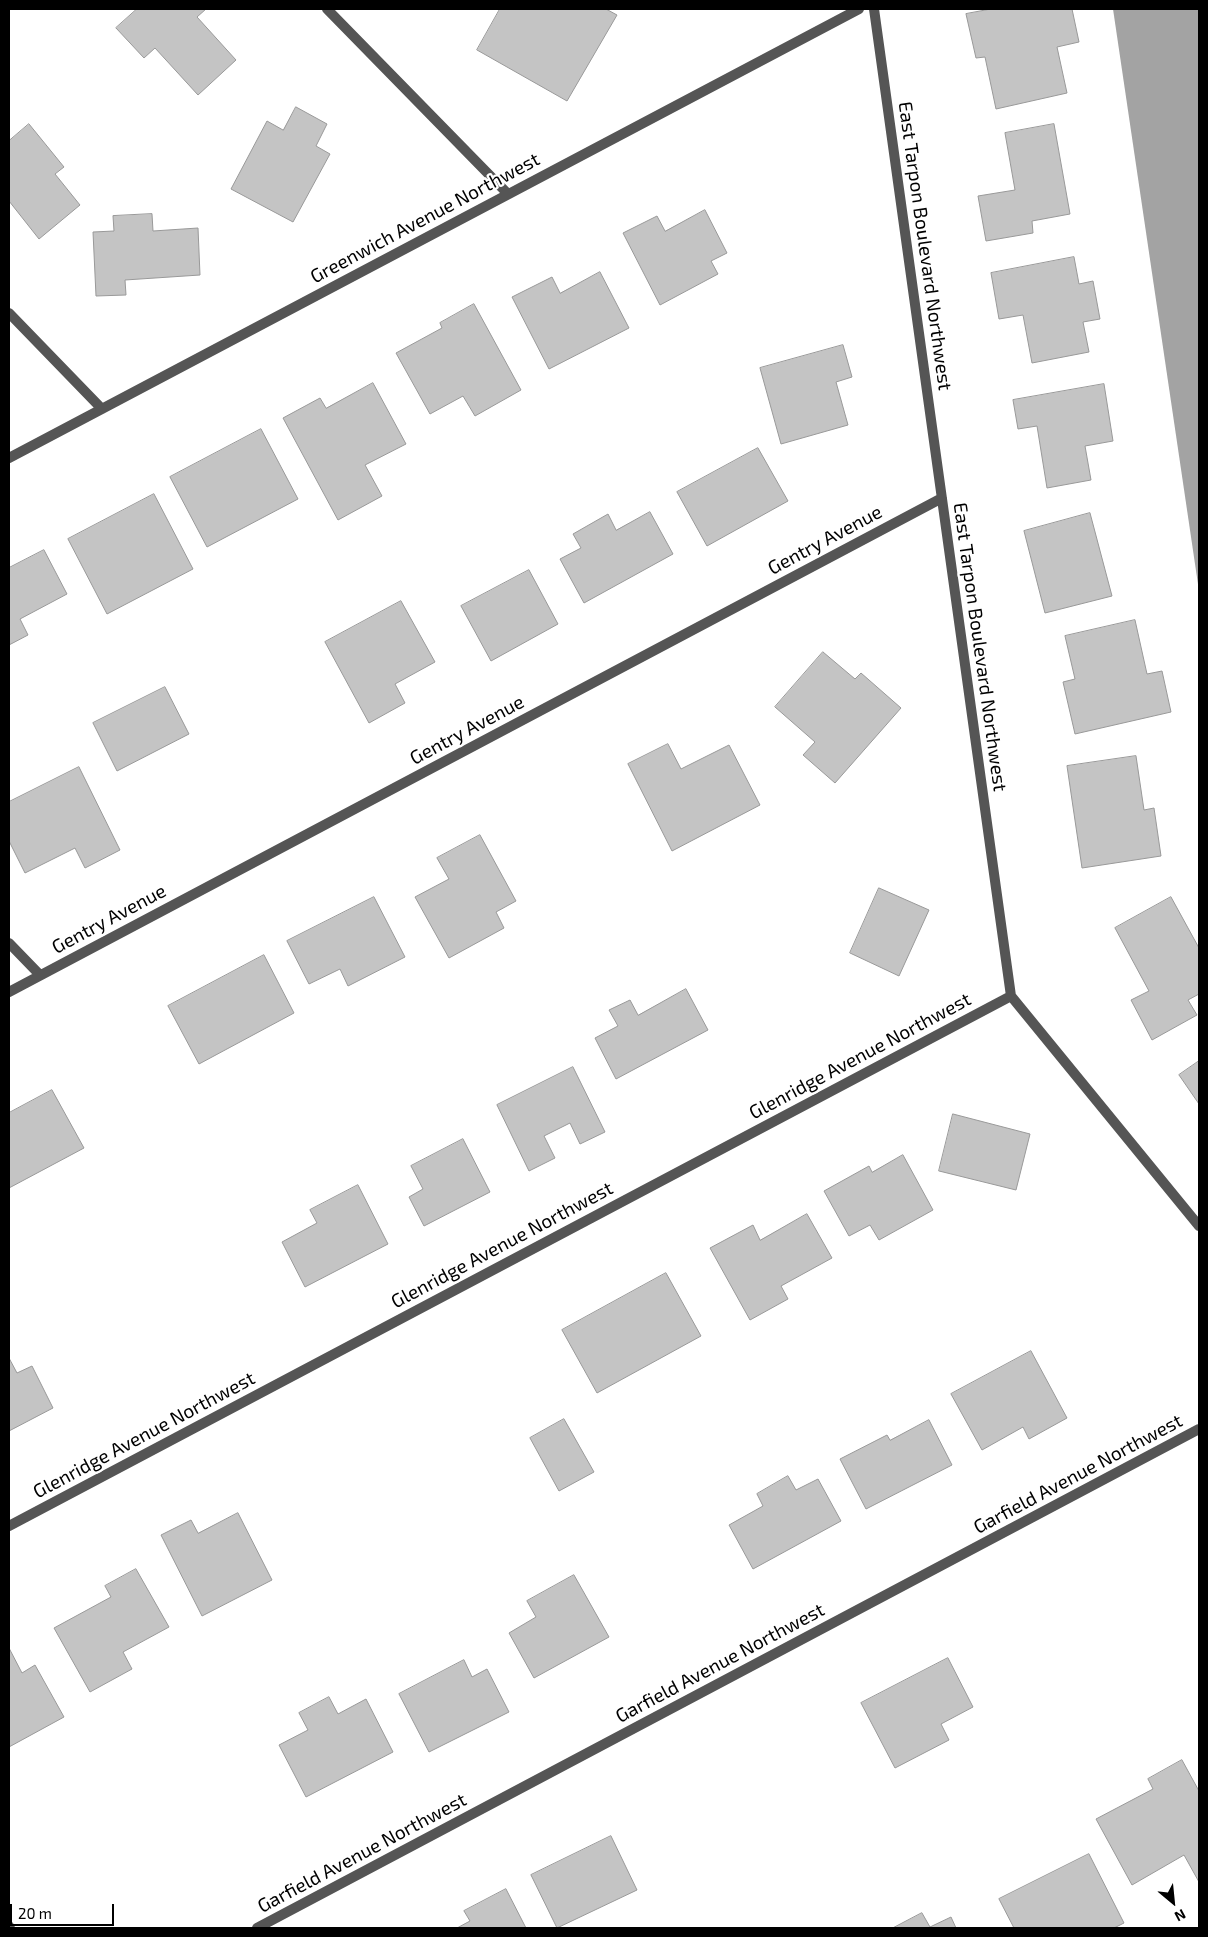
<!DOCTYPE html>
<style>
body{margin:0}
#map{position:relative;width:1208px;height:1937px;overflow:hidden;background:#fff;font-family:"Exo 2",sans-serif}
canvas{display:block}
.frame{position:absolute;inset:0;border:10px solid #000;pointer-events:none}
.north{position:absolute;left:1148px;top:1877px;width:50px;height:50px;-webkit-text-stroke:4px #fff;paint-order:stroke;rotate:152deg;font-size:14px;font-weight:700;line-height:20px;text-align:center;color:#000}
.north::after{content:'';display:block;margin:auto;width:18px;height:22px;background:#000;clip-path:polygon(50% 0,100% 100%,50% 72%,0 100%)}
.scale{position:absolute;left:10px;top:1904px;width:104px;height:22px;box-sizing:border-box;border:2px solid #000;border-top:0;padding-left:6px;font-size:15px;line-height:18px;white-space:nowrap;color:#000;-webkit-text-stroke:4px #fff;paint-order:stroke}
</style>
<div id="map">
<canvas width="1208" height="1937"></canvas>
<div class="frame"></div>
<div class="north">N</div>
<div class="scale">20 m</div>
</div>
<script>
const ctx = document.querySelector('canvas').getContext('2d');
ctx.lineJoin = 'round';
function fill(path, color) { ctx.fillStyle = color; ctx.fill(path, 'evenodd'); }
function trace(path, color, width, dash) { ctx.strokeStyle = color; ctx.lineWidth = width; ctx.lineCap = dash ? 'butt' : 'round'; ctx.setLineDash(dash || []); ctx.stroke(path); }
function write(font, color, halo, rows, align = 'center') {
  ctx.font = font + ' "Exo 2",sans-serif'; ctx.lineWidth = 4.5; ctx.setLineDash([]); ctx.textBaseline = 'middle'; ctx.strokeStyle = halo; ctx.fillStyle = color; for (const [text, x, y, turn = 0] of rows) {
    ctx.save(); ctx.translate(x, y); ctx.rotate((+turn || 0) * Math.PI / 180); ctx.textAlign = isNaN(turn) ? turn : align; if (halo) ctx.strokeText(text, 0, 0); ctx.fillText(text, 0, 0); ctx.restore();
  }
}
fill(new Path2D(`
 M1113 9H1199V591Z`), '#a3a3a3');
const building = new Path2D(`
 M137 9H206L197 17 236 60 198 95 155 48 144 58 116 28Z
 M500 9H606L617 15 567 101 477 50Z
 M991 9H1072L1079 42 1057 47 1067 93 996 109 985 57 976 58 966 14Z
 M296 107 327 124 316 146 330 154 293 222 231 189 267 121 283 130Z
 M29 124 64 167 55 174 80 205 39 239 9 201V141Z
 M1054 124 1070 214 1032 221 1033 233 986 241 978 196 1015 190 1005 133Z
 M705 210 727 253 711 261 718 274 660 305 623 233 657 216 665 231Z
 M152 214 153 231 198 228 200 275 125 280 126 295 96 296 93 232 114 231 113 216Z
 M1074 257 1079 284 1093 281 1100 319 1083 322 1089 352 1032 363 1023 315 999 319 991 273Z
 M600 272 629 328 549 369 512 297 552 277 560 293Z
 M474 304 521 390 475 416 463 396 430 414 396 353 442 328 440 323Z
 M843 345 852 377 836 382 848 425 781 444 760 368Z
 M373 383 406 444 365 465 382 496 338 520 283 418 320 398 326 408Z
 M1104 384 1113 441 1085 446 1091 480 1047 488 1037 426 1018 429 1013 400Z
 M261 429 298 499 207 547 170 477Z
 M758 448 788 501 707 546 677 492Z
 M154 494 193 569 107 614 68 539Z
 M650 512 673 554 584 603 560 559 581 548 573 534 608 514 616 530Z
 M1090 513 1112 596 1045 613 1024 531Z
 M44 550 67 594 20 619 28 635 9 645V568Z
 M529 570 558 624 491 661 461 606Z
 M401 601 435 662 395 684 405 703 369 723 325 642Z
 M1135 620 1147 674 1162 671 1171 712 1075 734 1063 682 1075 679 1065 636Z
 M823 652 855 679 861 673 901 708 835 783 803 755 815 742 775 707Z
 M165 687 189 734 117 771 93 723Z
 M668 744 681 769 729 745 760 805 672 851 628 764Z
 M1136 756 1144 810 1154 808 1161 856 1082 868 1067 766Z
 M79 767 120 850 85 868 75 848 25 873 9 841V802Z
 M480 835 516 901 496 912 504 928 449 958 415 897 449 879 437 858Z
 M879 888 929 910 899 976 850 953Z
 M374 897 405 957 348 986 340 969 309 984 287 941Z
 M1171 897 1199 948V994L1188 1000 1197 1015 1152 1040 1131 1000 1149 991 1115 928Z
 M264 955 294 1013 199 1064 168 1006Z
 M686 989 708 1030 616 1079 595 1038 618 1026 609 1010 630 1000 638 1015Z
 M1199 1061V1104L1179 1075Z
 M573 1067 605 1132 580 1144 570 1123 544 1136 555 1158 529 1171 497 1105Z
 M52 1090 84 1148 9 1188V1113Z
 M953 1114 1030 1134 1016 1190 939 1171Z
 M463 1139 490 1192 424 1226 409 1197 423 1189 411 1166Z
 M903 1155 933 1210 879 1240 870 1225 849 1236 824 1191 869 1166 872 1172Z
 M358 1185 388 1244 305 1287 282 1242 317 1223 310 1210Z
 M807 1214 832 1258 781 1286 788 1299 750 1320 710 1248 753 1225 760 1240Z
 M666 1273 701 1336 597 1393 562 1330Z
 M1031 1351 1067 1418 1029 1439 1023 1427 982 1450 951 1394Z
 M9 1358 17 1373 32 1366 53 1408 9 1431Z
 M564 1419 594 1472 559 1491 530 1438Z
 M929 1420 952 1465 866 1509 840 1459 887 1435 890 1440Z
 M788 1476 796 1490 818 1479 841 1521 753 1569 729 1525 763 1506 757 1494Z
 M238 1513 272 1580 202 1616 161 1535 191 1520 198 1533Z
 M136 1569 169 1627 123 1652 132 1669 90 1692 54 1628 111 1597 105 1586Z
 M574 1575 609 1637 534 1678 509 1633 536 1617 527 1601Z
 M9 1648 22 1673 35 1665 64 1717 9 1747Z
 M948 1658 973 1707 941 1724 949 1740 895 1768 861 1703Z
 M464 1660 472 1677 487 1669 509 1712 429 1752 399 1694Z
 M329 1697 338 1714 366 1699 393 1752 306 1797 279 1745 308 1730 299 1713Z
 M1182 1760 1199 1791V1882L1184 1855 1132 1885 1096 1819 1153 1789 1148 1779Z
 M611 1836 637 1890 557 1928 531 1875Z
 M1089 1854 1124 1923 1114 1928H1014L999 1899Z
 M506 1889 526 1928H457L470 1921 464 1911Z
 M922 1913 930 1927 951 1917 956 1928H893Z`);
fill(building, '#c4c4c4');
trace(building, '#999', 1);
trace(new Path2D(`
 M327 9 508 194
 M874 9 1011 996 1199 1226
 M9 313 102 409
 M9 458 859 9
 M9 943 40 975
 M9 992 942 498
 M9 1526 1011 996
 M9 1926 10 1928
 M257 1928 1199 1429`), '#555', 10);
write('19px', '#000', '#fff', [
 ["Greenwich Avenue Northwest",425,218,-28],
 ["East Tarpon Boulevard Northwest",925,246,82],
 ["Gentry Avenue",825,540,-28],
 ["East Tarpon Boulevard Northwest",980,647,82],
 ["Gentry Avenue",467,730,-28],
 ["Gentry Avenue",109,919,-28],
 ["Glenridge Avenue Northwest",860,1056,-28],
 ["Glenridge Avenue Northwest",502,1245,-28],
 ["Glenridge Avenue Northwest",144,1435,-28],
 ["Garfield Avenue Northwest",1078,1474,-28],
 ["Garfield Avenue Northwest",720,1663,-28],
 ["Garfield Avenue Northwest",362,1853,-28]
]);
</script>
